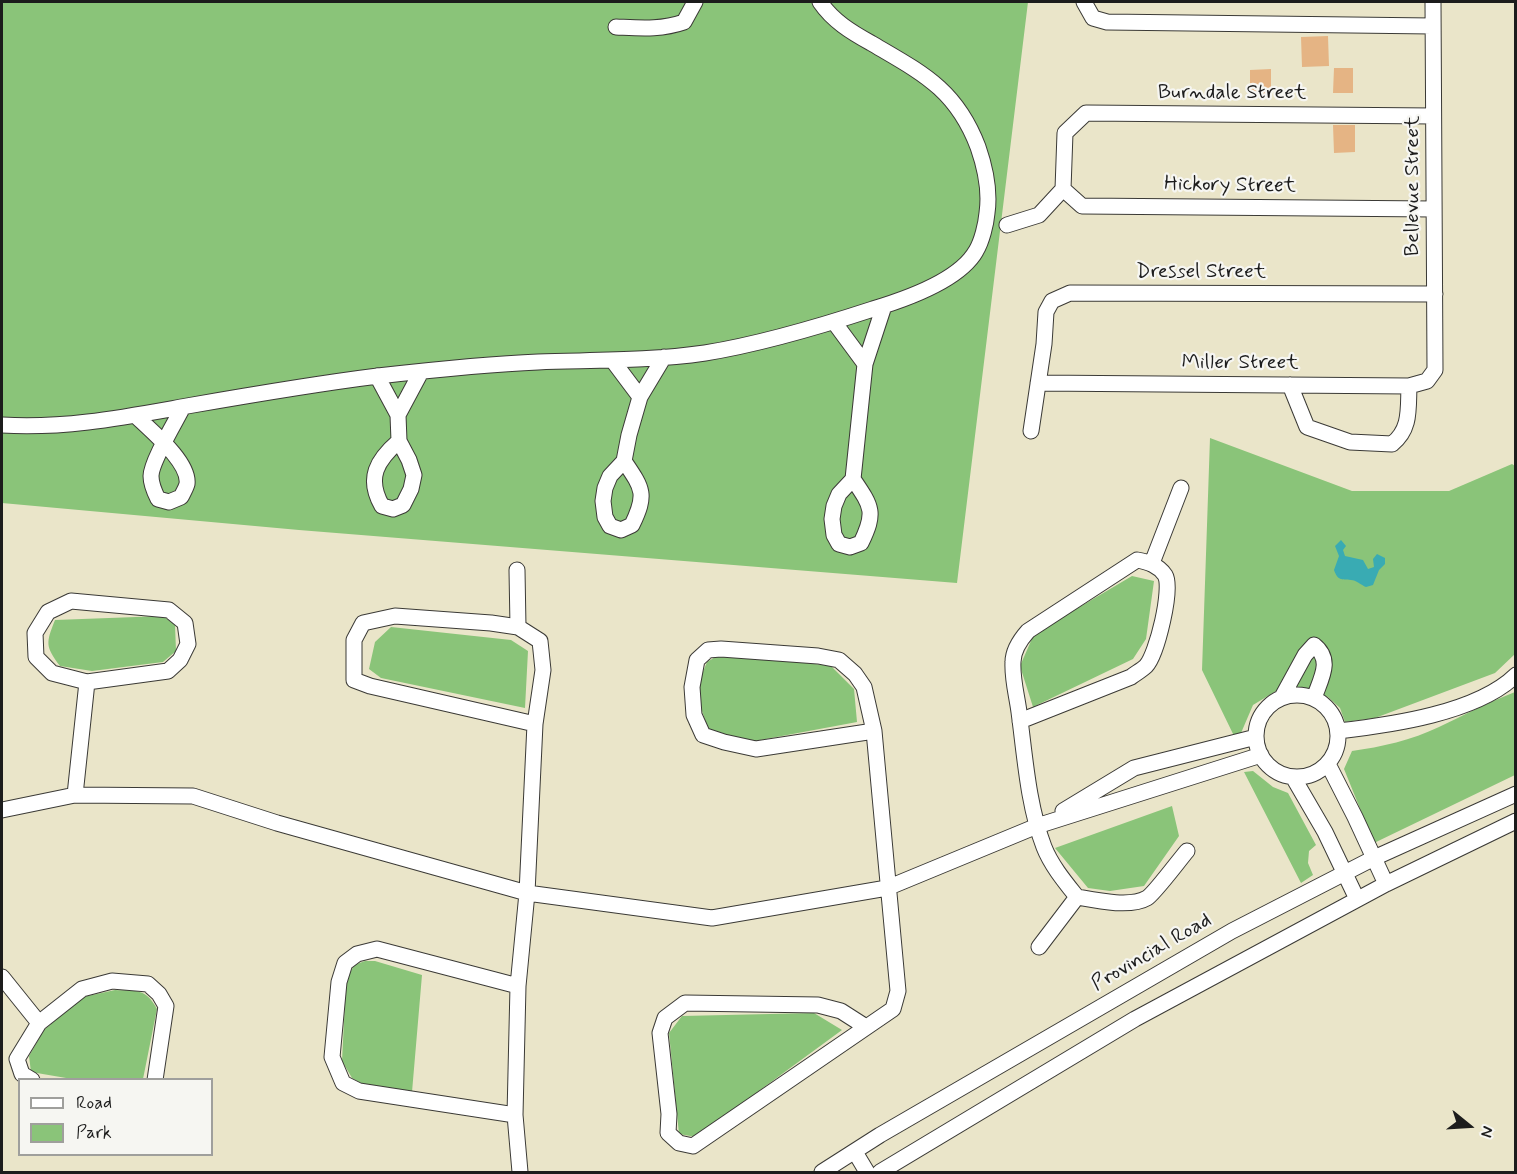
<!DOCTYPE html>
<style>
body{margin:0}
#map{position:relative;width:1517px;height:1174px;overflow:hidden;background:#eae5c9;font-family:Mynerve,sans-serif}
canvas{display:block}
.frame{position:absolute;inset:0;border:3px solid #1c1c1c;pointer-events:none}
.legend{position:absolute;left:18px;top:1078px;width:195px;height:78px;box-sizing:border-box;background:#f6f6f2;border:2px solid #9f9f9c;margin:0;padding:8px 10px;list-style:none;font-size:18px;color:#1c1c1c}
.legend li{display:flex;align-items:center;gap:12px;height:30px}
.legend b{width:30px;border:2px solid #9f9f9c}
.north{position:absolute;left:1439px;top:1096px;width:60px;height:60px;-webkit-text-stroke:4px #f6f6f2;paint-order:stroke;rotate:108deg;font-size:16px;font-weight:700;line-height:24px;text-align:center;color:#1c1c1c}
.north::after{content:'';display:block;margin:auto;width:21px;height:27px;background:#1c1c1c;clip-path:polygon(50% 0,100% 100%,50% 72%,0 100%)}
</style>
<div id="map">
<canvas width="1517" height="1174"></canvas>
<div class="frame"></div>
<ul class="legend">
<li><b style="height:8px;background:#fff"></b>Road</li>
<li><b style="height:16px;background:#8ac479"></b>Park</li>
</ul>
<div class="north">N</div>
</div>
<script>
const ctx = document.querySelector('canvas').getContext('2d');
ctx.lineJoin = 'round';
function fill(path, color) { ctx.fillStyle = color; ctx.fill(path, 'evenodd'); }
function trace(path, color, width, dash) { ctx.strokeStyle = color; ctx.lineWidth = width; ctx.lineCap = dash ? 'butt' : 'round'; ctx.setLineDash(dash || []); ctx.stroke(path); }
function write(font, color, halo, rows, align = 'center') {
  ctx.font = font + ' Mynerve,sans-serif'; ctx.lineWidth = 4.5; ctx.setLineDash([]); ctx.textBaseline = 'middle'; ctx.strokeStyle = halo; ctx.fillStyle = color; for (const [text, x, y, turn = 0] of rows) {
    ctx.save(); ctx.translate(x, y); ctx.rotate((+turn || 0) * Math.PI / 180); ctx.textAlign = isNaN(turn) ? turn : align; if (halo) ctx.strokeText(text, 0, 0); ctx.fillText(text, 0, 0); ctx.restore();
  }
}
fill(new Path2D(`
 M2 2H1028L957 583 299 530 2 503Z
 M1210 438 1352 491H1449L1512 464 1515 466V654L1495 673 1375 718 1345 722 1340 708 1328 697 1307 690 1281 688 1253 705 1241 733 1235 738 1202 670Z
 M1132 576 1154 581 1146 639 1133 659 1033 707 1020 666 1034 634Z
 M163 616 175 625 176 651 163 662 92 671 60 666C45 646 46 643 55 620Z
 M391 627 511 640 528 651 525 708 381 678 369 669 375 642Z
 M722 653 831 666 854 689 857 722 755 741 709 731 695 691 707 662Z
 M1515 692V775L1374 843 1344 769 1352 751C1381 747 1412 740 1439 727 1464 715 1489 702 1515 692Z
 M1253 771 1273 787 1288 793 1316 845 1309 851 1308 863 1313 875 1301 883 1244 772Z
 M1172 806 1179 836 1144 886 1110 891 1088 888 1055 848Z
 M365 961H375L422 975 412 1092 366 1086 352 1078 342 1061 346 981 354 965Z
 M115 990C136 991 146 988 157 1009L143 1079H72L31 1072 29 1056 44 1030 83 997Z
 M814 1013 842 1030 696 1137 679 1134 669 1033 682 1016Z`), '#8ac479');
fill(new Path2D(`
 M1341 540 1346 546 1343 550 1345 556 1363 560 1368 569 1374 567 1373 559 1377 554 1385 558V564L1379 570 1373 585 1366 587C1361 585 1356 580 1351 580 1341 579 1338 581 1334 570L1339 556 1335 546Z`), '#39abb3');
fill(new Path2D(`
 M1328 36 1329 66 1302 67 1301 37Z
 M1334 68H1353V93H1333Z
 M1271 69V95H1250V70Z
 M1333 125H1355V152L1334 153Z`), '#e5b484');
const minor = new Path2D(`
 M1084 2 1093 18 1107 22 1432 26
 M1433 2 1435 370
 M616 27C640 28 661 30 684 22L695 2
 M1433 116 1086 113 1065 133 1063 189 1082 206 1433 209
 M1007 225 1039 215 1063 189
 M834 322 865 364 884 306
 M613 361 640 397
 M377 376 398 415
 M1038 383 1409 386 1427 381 1435 370
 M1290 385 1307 427 1350 442 1392 444C1411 429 1408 409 1409 386
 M136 416C150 430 190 462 187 484 186 488 183 493 181 497L169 502 158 499C154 491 151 484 151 476 151 462 176 421 183 407
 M2 425C65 429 125 417 187 406 250 395 314 384 378 376 431 370 485 364 538 362 594 360 650 361 705 353 761 344 818 327 873 309 903 300 959 281 976 251 982 241 986 224 987 213 990 192 985 167 978 147 956 89 922 73 871 43 851 32 833 21 820 2
 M1031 431 1044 344 1046 312 1052 301 1070 293 1435 294
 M399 441C377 460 366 478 382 506L393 509 403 505 411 489 414 475 409 460 399 441 398 415 421 372
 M624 461C643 489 647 494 632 525L621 530 610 526 605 517 603 501 605 488 610 476 624 461 629 435 640 397 664 357
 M853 479C872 507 876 512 861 543L850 547 839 544 834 535 832 519 834 506 839 494 853 479 865 364
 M1152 563 1181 488
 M517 570 518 627
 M71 601 169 610 185 623 188 644 180 660 168 671 87 682 52 673 36 657 35 633 48 612Z
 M1256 736a41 41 0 1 1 82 0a41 41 0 1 1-82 0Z
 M1282 697 1305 655 1314 645C1333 660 1321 678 1314 698
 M1020 721 1131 677C1136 673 1142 670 1146 666 1157 654 1173 588 1165 575 1158 565 1148 562 1137 560L1028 631C1020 640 1013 650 1013 662 1012 679 1017 696 1019 712 1025 757 1028 805 1044 847 1051 865 1065 882 1077 897 1094 900 1130 908 1147 898 1154 894 1180 859 1187 851
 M1338 731C1391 725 1477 713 1516 675
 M1328 764 1355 817 1386 884
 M1293 777 1325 832 1357 899
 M75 795 87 682
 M2 810 75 795 193 796 277 823 527 893 712 918 887 888 1037 826 1261 755
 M1063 811 1134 768 1256 737
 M1039 947 1077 897
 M2 977 39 1023
 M866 1027 841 1011 818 1005 685 1003 665 1018 660 1033 669 1114 668 1133 679 1143 693 1146 893 1009 898 991 874 731 864 687 855 674 839 660 818 656 721 649 708 650 697 660 692 687 694 715 703 735 724 742 756 749 874 731
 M32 1080 22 1074 17 1059 39 1023 82 989 112 981 148 984 159 994 166 1006 155 1080
 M515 1115 359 1091 343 1083 332 1057 339 982 345 963 357 954 377 949 518 986
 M855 1152 867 1172
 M520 1172 515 1115 518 986 527 893 535 724 543 670 540 641 518 627 491 623 395 616 363 623 354 640V680L370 686 535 724
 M822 1172 880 1135 1232 931 1374 858 1516 794
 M880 1172 1135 1019 1386 884 1516 821`);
trace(minor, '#3b3a36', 17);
trace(minor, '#fff', 15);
write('21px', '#1c1c1c', '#f6f6f2', [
 ["Burndale Street",1232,94],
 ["Hickory Street",1230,186,1],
 ["Bellevue Street",1414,186,-90],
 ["Dressel Street",1201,273],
 ["Miller Street",1240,364],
 ["Provincial Road",1152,953,-30]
]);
</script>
